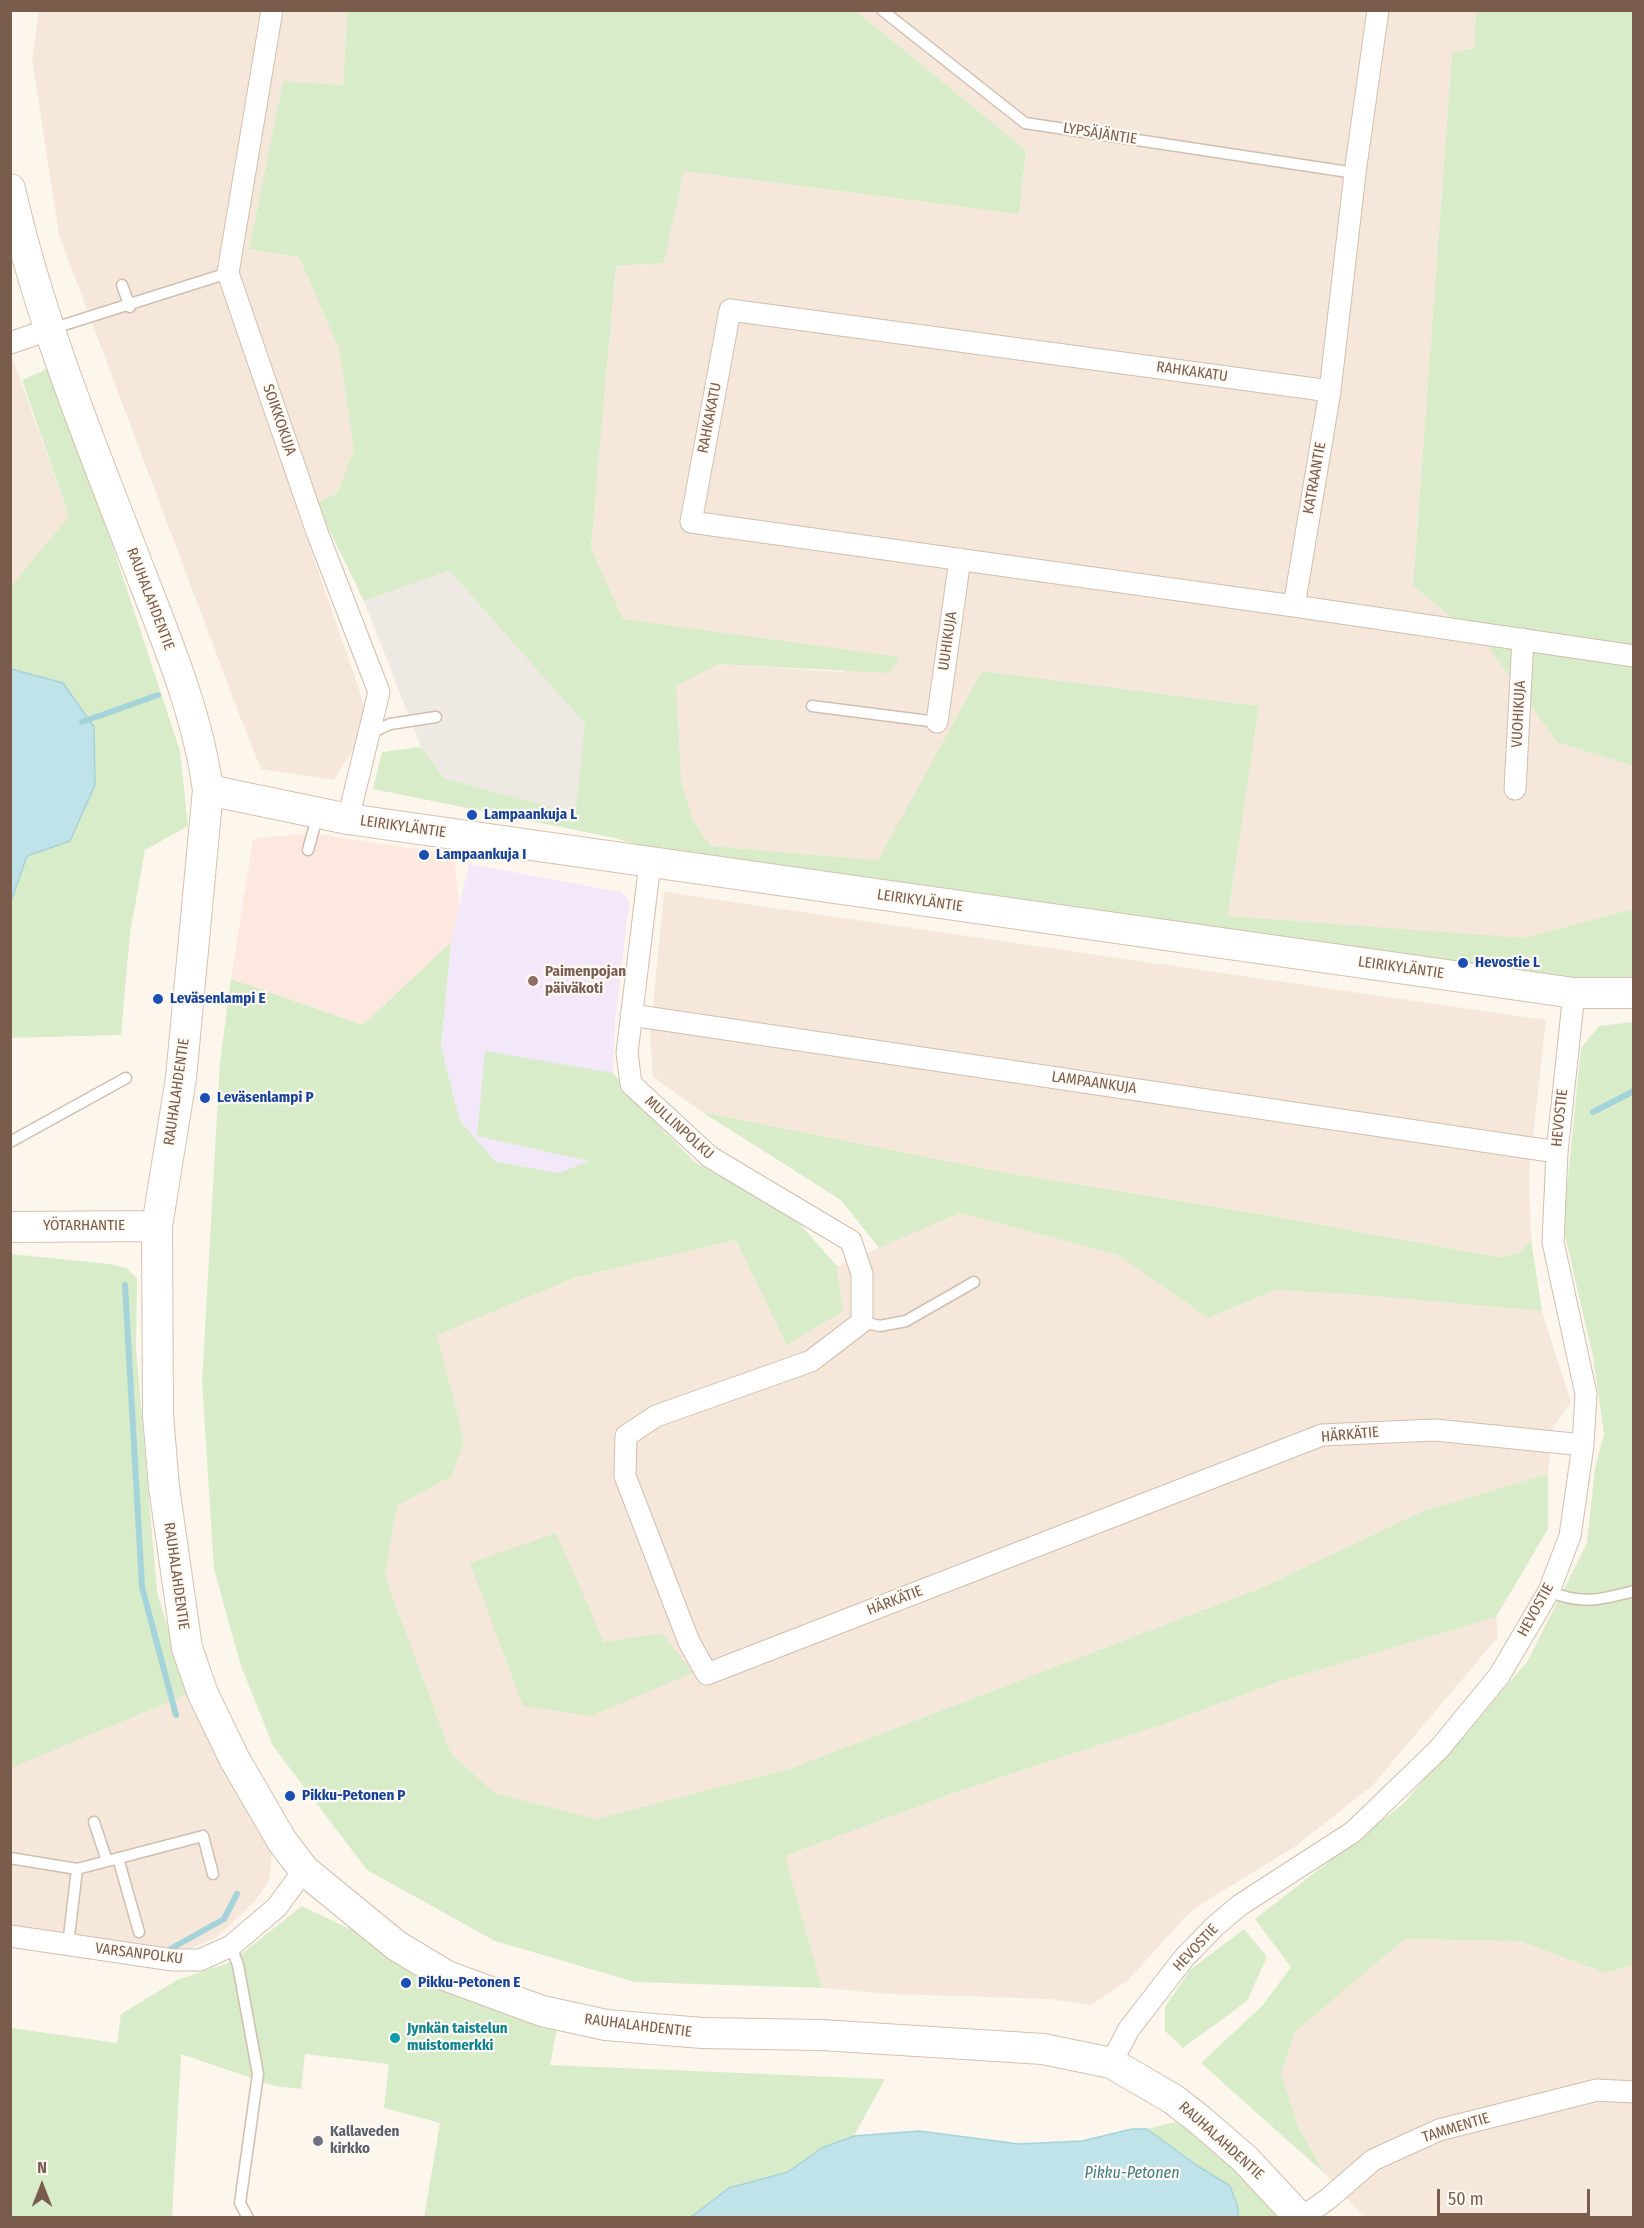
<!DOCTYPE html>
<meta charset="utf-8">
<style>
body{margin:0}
#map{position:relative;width:1644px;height:2228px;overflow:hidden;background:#fdf6ec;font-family:"Fira Sans Condensed",sans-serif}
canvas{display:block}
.frame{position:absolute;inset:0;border:12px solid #7a5c4d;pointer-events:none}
.north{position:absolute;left:12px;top:2156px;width:60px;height:60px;-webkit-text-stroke:4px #fffaf3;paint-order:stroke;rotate:0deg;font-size:16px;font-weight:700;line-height:24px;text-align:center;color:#7a5c4d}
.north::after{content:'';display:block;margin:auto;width:21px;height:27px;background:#7a5c4d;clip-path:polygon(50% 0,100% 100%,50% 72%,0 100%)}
.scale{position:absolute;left:1437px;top:2189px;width:153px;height:27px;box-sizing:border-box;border:3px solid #7a5c4d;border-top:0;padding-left:8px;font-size:18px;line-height:21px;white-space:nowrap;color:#7a5c4d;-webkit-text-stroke:4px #fffaf3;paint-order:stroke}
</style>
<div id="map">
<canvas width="1644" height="2228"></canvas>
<div class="frame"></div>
<div class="north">N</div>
<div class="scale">50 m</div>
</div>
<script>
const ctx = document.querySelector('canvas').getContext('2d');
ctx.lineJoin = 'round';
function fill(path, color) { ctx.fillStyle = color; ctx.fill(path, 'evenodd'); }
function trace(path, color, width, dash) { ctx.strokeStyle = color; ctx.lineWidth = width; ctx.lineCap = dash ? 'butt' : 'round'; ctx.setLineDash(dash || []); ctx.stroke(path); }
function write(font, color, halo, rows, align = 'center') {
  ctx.font = font + ' "Fira Sans Condensed",sans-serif'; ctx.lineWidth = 4.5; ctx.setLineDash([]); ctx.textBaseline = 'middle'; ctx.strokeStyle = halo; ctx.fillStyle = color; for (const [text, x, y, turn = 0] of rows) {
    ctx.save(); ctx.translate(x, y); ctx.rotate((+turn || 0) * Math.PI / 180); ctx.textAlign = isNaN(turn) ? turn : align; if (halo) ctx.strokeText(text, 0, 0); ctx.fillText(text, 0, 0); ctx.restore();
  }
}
fill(new Path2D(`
 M39 11H347L343 85 283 81 249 249 299 257 339 349 354 450 337 493 298 513 358 686 369 725 334 780 261 769 239 714 59 235 32 59Z
 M856 11H1476L1474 48 1452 53 1413 586 1489 647 1557 742 1633 766V909L1524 939 1228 916 1259 706 983 671 878 860 711 846 693 821 681 779 675 686 719 664 842 672 900 658 623 619 591 548 616 266 664 263 684 171 1019 214 1026 150Z
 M10 351 69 516 11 586H10Z
 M664 892 1546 1020 1529 1173 1531 1240 1519 1253 1498 1257 1267 1215 1007 1173 702 1112 653 1077 650 1037Z
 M960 1213 1118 1255 1208 1318 1276 1290 1360 1295 1542 1311 1571 1403 1553 1427 1548 1474 1423 1511 1263 1587 789 1769 596 1819 495 1793 451 1754 385 1576 397 1506 452 1476 464 1442 436 1335 574 1278 736 1240 843 1311 837 1266Z
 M1496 1617 1498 1637 1372 1786 1296 1846 1192 1910 1128 1980 1091 2005 1049 1999 892 1994 822 1988 785 1856 959 1791 1167 1723 1278 1682Z
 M188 1694 257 1820 272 1854 269 1881 256 1900 216 1938 171 1956 11 1931 10 1768Z
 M1405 1939 1519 1941 1606 1973 1633 1965V2217H1364L1324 2173 1298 2126 1281 2073 1296 2031Z`), '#f5e8da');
fill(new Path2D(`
 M309 833 454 855 460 911 451 942 363 1025 231 979 253 839Z`), '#fde8e0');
fill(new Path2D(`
 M449 569 585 724 576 815 444 778 421 747 364 601Z`), '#efe9e4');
fill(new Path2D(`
 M469 864 620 892 627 897 629 904 615 1021 613 1073 590 1161 559 1173 496 1162 460 1121 441 1047 451 942Z`), '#f3e8fa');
fill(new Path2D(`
 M347 11H856L1026 150 1019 214 684 171 664 263 616 266 591 548 623 619 900 657 890 673 719 664 676 686 681 779 693 821 711 846 878 860 982 671 1259 706 1228 916 1524 938 1633 909V982L1576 987 659 851 615 838 373 789 382 752 421 747 444 778 575 814 585 724 449 570 364 601 316 503 337 493 354 450 339 349 299 257 249 249 283 81 343 85Z
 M1476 11H1633V766L1557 742 1489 648 1413 586 1452 53 1474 48Z
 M47 369 110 538 180 751 188 826 145 850 130 933 121 1035 11 1038 10 901 27 856 70 841 63 683 11 669V586L69 516 22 380Z
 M451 942 441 1047 460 1121 496 1162 559 1173 589 1161 477 1136 485 1051 613 1073 661 1128 695 1162 797 1221 837 1266 843 1311 787 1345 736 1240 574 1278 437 1335 464 1441 452 1476 397 1506 385 1576 451 1754 495 1793 596 1819 789 1769 1263 1587 1423 1511 1548 1474V1529L1496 1617 1278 1682 1167 1723 959 1791 785 1856 822 1988 635 1982 495 1941 367 1870 273 1746 241 1666 214 1569 202 1382 220 1062 231 979 363 1025Z
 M1633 1022V1965L1606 1973 1519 1941 1405 1939 1296 2031 1281 2073 1298 2126 1324 2173 1201 2063 1262 2006 1291 1967 1255 1919 1403 1804 1527 1662 1587 1543 1595 1468 1604 1434 1593 1357 1563 1227 1581 1048 1599 1026Z
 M702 1112 1007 1173 1267 1215 1498 1257 1519 1253 1531 1240 1542 1311 1360 1295 1276 1290 1208 1318 1118 1255 960 1213 879 1248 841 1200Z
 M11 1254 109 1264 126 1268 137 1278 136 1348 157 1592 188 1694 11 1768Z
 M556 1533 604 1642 662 1633 693 1673 591 1716 523 1706 470 1563Z
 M302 1906 557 2028 550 2065 885 2079 854 2136 822 2148 788 2172 729 2188 691 2217 424 2218 440 2123 384 2108 389 2064 305 2054 301 2089 275 2086 181 2054 172 2217 11 2218V2028L117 2043 121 2014 177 1980 231 1962Z
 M1244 1929 1267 1957 1247 2001 1183 2048 1165 2031V2007L1190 1970Z
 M1175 2122C1216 2145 1251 2182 1282 2217H1238V2208L1196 2165 1147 2129Z`), '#d8ecc9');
const water = new Path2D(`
 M11 669 63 683 94 727 95 785 70 841 27 856 11 901Z
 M1132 2129H1147L1196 2165 1230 2186 1238 2208V2217H691L729 2188 788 2172 822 2148 854 2136 919 2131 1019 2144 1082 2141Z`);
fill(water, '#bfe3e8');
trace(water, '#a5d3da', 1.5);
trace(new Path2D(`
 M82 722 158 695
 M1593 1112 1634 1091
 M125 1285 142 1587 176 1715
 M165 1952 224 1919 237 1894`), '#a5d3da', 6);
const lane = new Path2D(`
 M882 10 1025 123 1355 173
 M122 285 130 307
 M51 329 228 273
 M812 706 937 722
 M369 734 390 724 436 717
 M308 850 318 814
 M10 1142 126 1078
 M862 1322 880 1326 906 1321 974 1282
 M1549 1591C1580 1605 1601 1600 1634 1591
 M94 1822 107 1861
 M10 1858 77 1869 68 1945
 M118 1858 139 1932
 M77 1869 203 1836 213 1874
 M231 1946 238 1965 258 2074 240 2203 248 2218`);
const street = new Path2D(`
 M272 10 228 273 317 532 379 692 348 819
 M1378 10 1355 173 1330 391 1294 606 1634 656
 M10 343 51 329
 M1294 606 691 522 730 310 1330 391
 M937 722 960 559
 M1515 789 1523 639
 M650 863 627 1053 631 1084 710 1157 851 1241 862 1274V1322L811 1361 656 1416 626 1436 625 1476 689 1642 707 1674 1322 1435 1435 1430 1583 1445
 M631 1015 1557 1152
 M10 1936 173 1960H200L231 1946 277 1907 304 1870
 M1111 2063 1129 2029 1184 1958 1214 1927 1240 1905 1353 1832 1439 1749 1499 1676 1549 1591 1570 1536 1583 1445 1586 1394 1553 1242 1557 1152 1574 993
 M1301 2218 1328 2199 1373 2160 1439 2130 1597 2090 1634 2092`);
const secondary = new Path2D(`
 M10 189C38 314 88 437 134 556 163 632 197 709 208 790L181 1078 157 1226 158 1415 164 1487 187 1648 203 1694 235 1760 282 1841 304 1870 397 1946 447 1976 542 2011 606 2025 702 2033 821 2035 1043 2049 1111 2063 1173 2099 1200 2120 1245 2159 1300 2218
 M208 790 348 819 1574 993H1634
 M10 1227 157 1226`);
trace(lane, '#d1beb0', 13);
trace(street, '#d1beb0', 23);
trace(secondary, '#d6c0b0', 32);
trace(lane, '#fff', 10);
trace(street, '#fff', 21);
trace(secondary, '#fff', 30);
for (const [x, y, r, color] of [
 [472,815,6,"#1a4fb4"],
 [424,855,6,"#1a4fb4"],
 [1463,963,6,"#1a4fb4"],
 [533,981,6,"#8d6e63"],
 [158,999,6,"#1a4fb4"],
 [205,1098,6,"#1a4fb4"],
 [290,1796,6,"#1a4fb4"],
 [406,1983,6,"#1a4fb4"],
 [395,2038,6,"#0f9aa8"],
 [318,2141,6,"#6b7280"]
]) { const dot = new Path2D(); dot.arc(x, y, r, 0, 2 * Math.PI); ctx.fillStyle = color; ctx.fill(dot); trace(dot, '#fffaf3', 2); }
write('15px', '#7a5c4d', '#fffaf3', [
 ["LYPSÄJÄNTIE",1100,134,9],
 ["RAHKAKATU",1192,372,8],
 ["RAHKAKATU",710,418,-79],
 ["SOIKKOKUJA",279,420,71],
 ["KATRAANTIE",1315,478,-80],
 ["RAUHALAHDENTIE",150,599,69],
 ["UUHIKUJA",948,641,-82],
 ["VUOHIKUJA",1519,714,-87],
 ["LEIRIKYLÄNTIE",403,827,8],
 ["LEIRIKYLÄNTIE",920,901,8],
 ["LEIRIKYLÄNTIE",1401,968,8],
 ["LAMPAANKUJA",1094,1083,8],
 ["RAUHALAHDENTIE",177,1092,-82],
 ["HEVOSTIE",1560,1118,-84],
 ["MULLINPOLKU",679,1128,42],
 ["YÖTARHANTIE",84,1226],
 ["HÄRKÄTIE",1350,1435,-5],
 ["RAUHALAHDENTIE",176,1576,82],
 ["HÄRKÄTIE",895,1601,-21],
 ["HEVOSTIE",1536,1610,-61],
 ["HEVOSTIE",1196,1948,-47],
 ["VARSANPOLKU",139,1954,7],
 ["RAUHALAHDENTIE",638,2026,7],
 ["TAMMENTIE",1456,2128,-17],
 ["RAUHALAHDENTIE",1221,2141,42]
]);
write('bold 15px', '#164399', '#fffaf3', [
 ["Lampaankuja L",484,815],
 ["Lampaankuja I",436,855],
 ["Hevostie L",1475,963],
 ["Leväsenlampi E",170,999],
 ["Leväsenlampi P",217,1098],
 ["Pikku-Petonen P",302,1796],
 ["Pikku-Petonen E",418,1983]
], 'left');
write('bold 15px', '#785e54', '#fffaf3', [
 ["Paimenpojan",545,972],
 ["päiväkoti",545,989]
], 'left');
write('bold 15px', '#0d838f', '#fffaf3', [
 ["Jynkän taistelun",407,2029],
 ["muistomerkki",407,2046]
], 'left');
write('bold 15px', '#5b616d', '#fffaf3', [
 ["Kallaveden",330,2132],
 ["kirkko",330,2149]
], 'left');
write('italic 16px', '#437c86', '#fffaf3', [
 ["Pikku-Petonen",1132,2174]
]);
</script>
